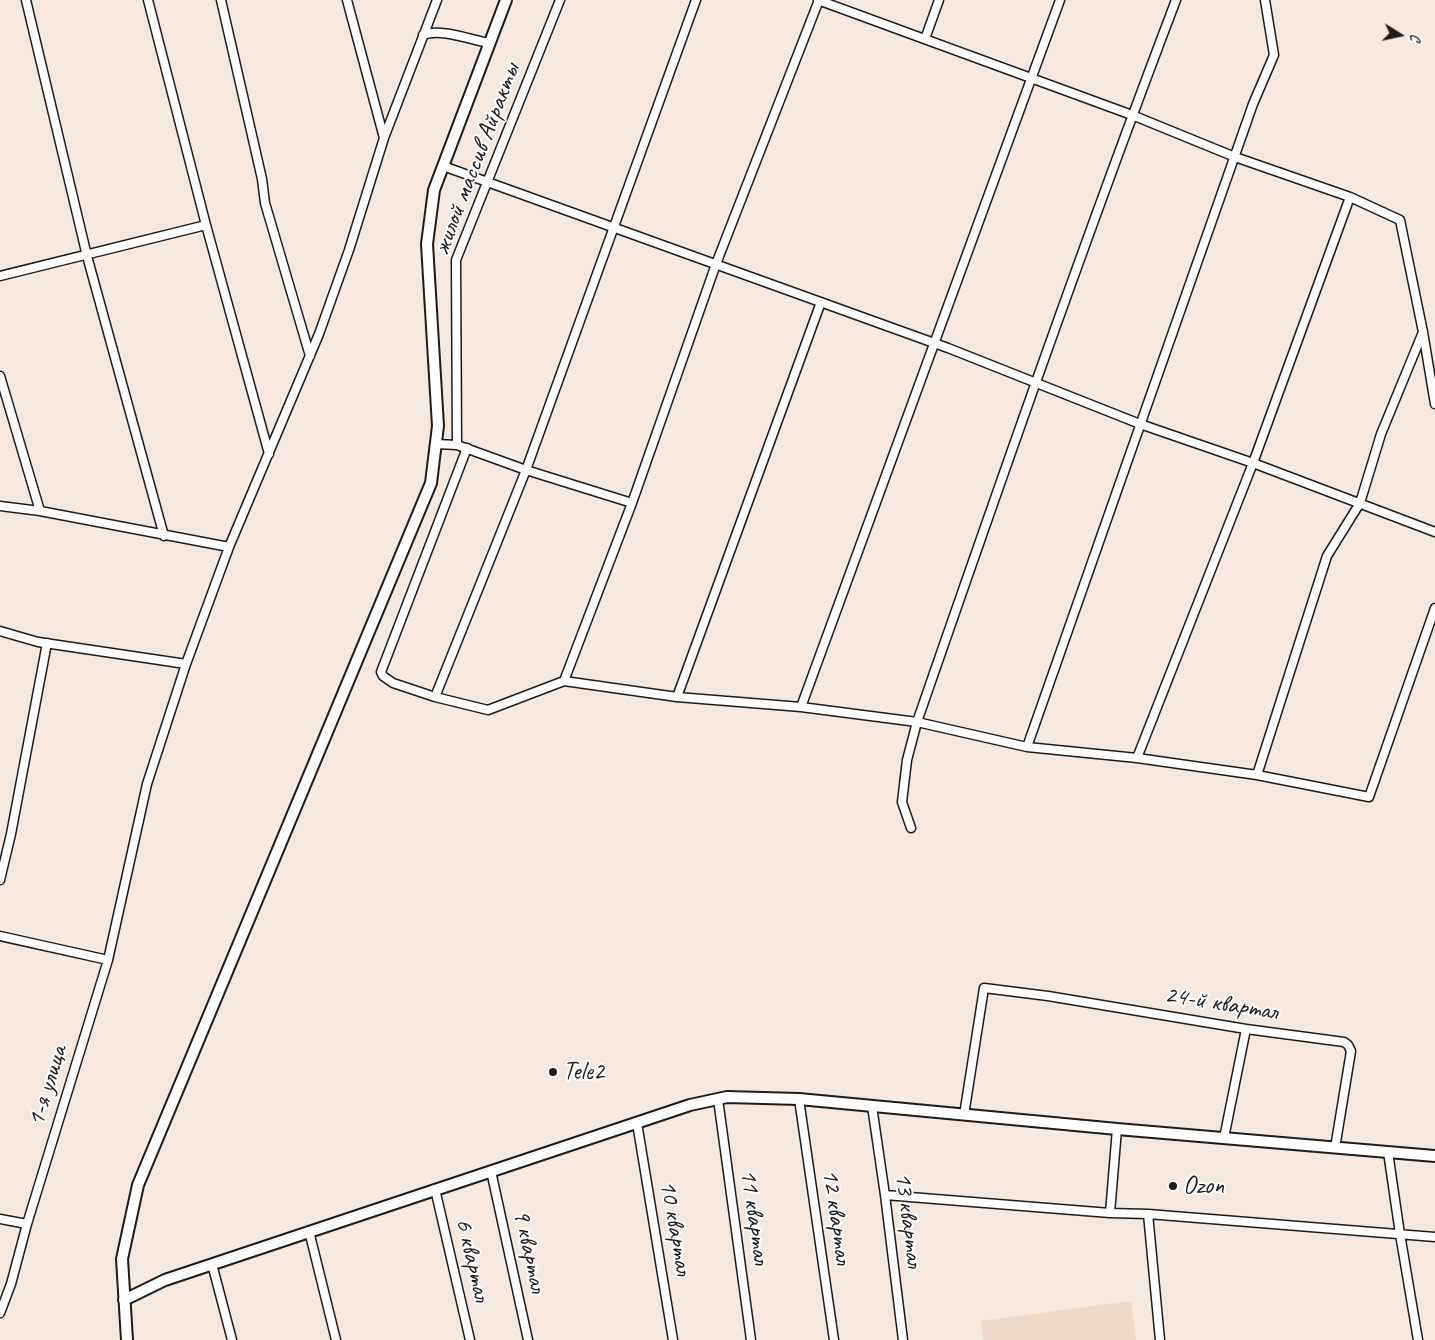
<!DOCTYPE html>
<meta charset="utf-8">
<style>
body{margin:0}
#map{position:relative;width:1435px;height:1340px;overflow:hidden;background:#f5e8de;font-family:Caveat,sans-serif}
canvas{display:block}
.north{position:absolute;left:1375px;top:10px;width:50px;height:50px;-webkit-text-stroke:4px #fff;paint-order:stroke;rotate:100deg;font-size:14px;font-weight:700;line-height:20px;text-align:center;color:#1c1c1c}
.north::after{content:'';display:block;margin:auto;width:18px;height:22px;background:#1c1c1c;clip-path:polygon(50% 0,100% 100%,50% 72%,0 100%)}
</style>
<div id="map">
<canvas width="1435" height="1340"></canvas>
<div class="north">С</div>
</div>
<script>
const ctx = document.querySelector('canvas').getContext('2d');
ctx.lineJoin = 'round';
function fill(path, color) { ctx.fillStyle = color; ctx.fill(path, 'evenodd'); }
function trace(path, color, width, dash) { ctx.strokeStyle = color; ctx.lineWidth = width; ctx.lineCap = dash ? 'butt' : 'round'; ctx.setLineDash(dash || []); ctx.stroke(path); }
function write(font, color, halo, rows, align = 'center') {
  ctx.font = font + ' Caveat,sans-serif'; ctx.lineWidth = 4; ctx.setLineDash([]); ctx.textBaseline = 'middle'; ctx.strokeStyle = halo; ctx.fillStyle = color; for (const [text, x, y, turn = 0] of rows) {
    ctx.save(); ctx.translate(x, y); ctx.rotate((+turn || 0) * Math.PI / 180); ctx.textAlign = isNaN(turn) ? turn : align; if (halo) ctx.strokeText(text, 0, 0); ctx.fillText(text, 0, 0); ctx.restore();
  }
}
fill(new Path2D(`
 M1131 1301 1136 1340H983L981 1321Z`), '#eed8c7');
const street = new Path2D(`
 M26 0 87 256 164 536
 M148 0 206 225 269 454
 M221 0 262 179 265 203 310 356
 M347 0 384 138
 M560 0 456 260 457 445 526 470 632 503
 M818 0 1132 115 1235 157 1350 197 1253 463 1137 758
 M423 35C441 28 471 40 489 43
 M925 39 939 0
 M443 166 948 348 1140 424 1253 463 1435 532
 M1350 197 1400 220 1423 332 1435 404
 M0 276 206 225
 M0 376 40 511
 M436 444 457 445
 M467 448 381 672 383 676 393 683 435 697 488 710 564 681 677 697 801 707 917 722 1027 747 1137 758 1257 775 1369 797 1435 608
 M0 506 40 511 229 547 319 334 349 250 384 138 437 0
 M0 631 38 642 186 664
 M564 681 632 503 716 264 819 0
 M435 697 526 470 696 0
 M677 697 821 302
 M801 707 1060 0
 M1027 747 1253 104 1274 55 1265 0
 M1257 775 1327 556 1360 503 1381 434 1423 332
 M911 828 902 802 907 760 917 722C1001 480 1085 239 1176 0
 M0 880 11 834 47 643
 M0 936 108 960
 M718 1099 751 1340
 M799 1099 834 1340
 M872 1106 885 1195 903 1340
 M964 1115 984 988 1048 996 1246 1029 1344 1042 1348 1045 1351 1051 1335 1148
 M637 1123 673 1340
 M1117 1129 1110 1213 1148 1214 1160 1340
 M1224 1138 1246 1029
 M1388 1152 1400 1234 1418 1340
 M491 1171 528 1340
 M435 1189 470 1340
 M885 1195 1110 1213
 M1148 1214 1435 1237
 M0 1219 27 1224
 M309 1231 336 1340
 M212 1264 232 1340
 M0 1313 11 1284 27 1224 108 960 147 784 186 664 229 547`);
const secondary = new Path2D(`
 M124 1300 165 1280 690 1105 727 1097 799 1099 1117 1129 1435 1156
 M127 1340 122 1259 138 1185 431 483 438 426 427 244 434 190 506 0`);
trace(street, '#1c1c1c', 11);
trace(secondary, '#1c1c1c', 14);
trace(street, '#fff', 8);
trace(secondary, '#fff', 10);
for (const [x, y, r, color] of [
 [553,1072,5,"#1c1c1c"],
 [1173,1186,5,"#1c1c1c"]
]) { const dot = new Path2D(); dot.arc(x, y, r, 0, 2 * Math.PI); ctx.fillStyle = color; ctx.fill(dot); trace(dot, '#fff', 2); }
write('25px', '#1c1c1c', '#fff', [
 ["жилой массив Айракты",477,159,-69],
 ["24-й квартал",1221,1004,9],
 ["1-я улица",48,1086,-73],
 ["11 квартал",754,1217,82],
 ["12 квартал",836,1217,82],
 ["13 квартал",908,1220,83],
 ["10 квартал",675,1228,80],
 ["9 квартал",529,1251,78],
 ["6 квартал",472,1260,77]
]);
write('25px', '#1c1c1c', '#fff', [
 ["Tele2",563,1072],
 ["Ozon",1183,1186]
], 'left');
</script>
